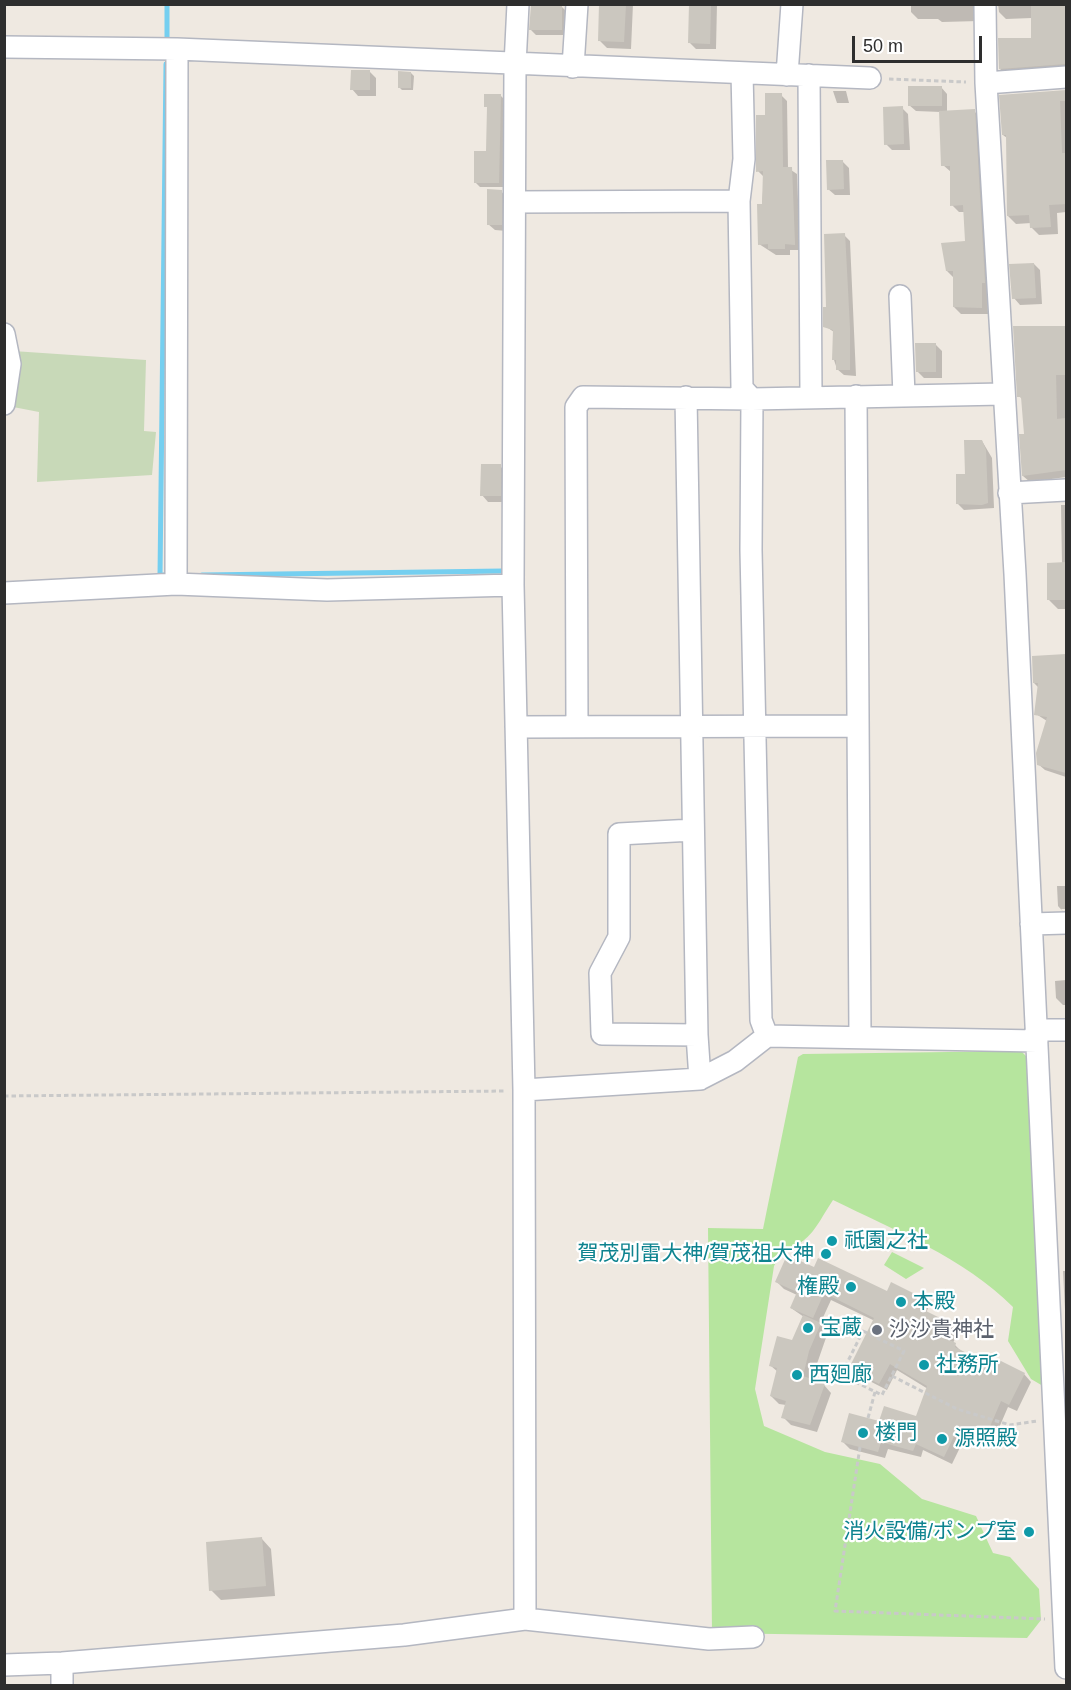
<!DOCTYPE html>
<meta charset="utf-8">
<style>
body{margin:0}
#map{position:relative;width:1071px;height:1690px;overflow:hidden;background:#efe9e1;font-family:Arial,sans-serif}
canvas{display:block}
.frame{position:absolute;inset:0;border:6px solid #2e2e2e;pointer-events:none}
.scale{position:absolute;left:852px;top:36px;width:130px;height:27px;box-sizing:border-box;border:3px solid #2e2e2e;border-top:0;padding-left:8px;font-size:18px;line-height:21px;white-space:nowrap;color:#2e2e2e;-webkit-text-stroke:4px #fff;paint-order:stroke}
</style>
<div id="map">
<canvas width="1071" height="1690"></canvas>
<div class="frame"></div>
<div class="scale">50 m</div>
</div>
<script>
const ctx = document.querySelector('canvas').getContext('2d');
ctx.lineJoin = 'round';
function fill(path, color) { ctx.fillStyle = color; ctx.fill(path, 'evenodd'); }
function trace(path, color, width, dash) { ctx.strokeStyle = color; ctx.lineWidth = width; ctx.lineCap = dash ? 'butt' : 'round'; ctx.setLineDash(dash || []); ctx.stroke(path); }
function write(font, color, halo, rows, align = 'center') {
  ctx.font = font + ' Arial,"Noto Sans JP",sans-serif'; ctx.lineWidth = 4.5; ctx.setLineDash([]); ctx.textBaseline = 'middle'; ctx.strokeStyle = halo; ctx.fillStyle = color; for (const [text, x, y, turn = 0] of rows) {
    ctx.save(); ctx.translate(x, y); ctx.rotate((+turn || 0) * Math.PI / 180); ctx.textAlign = isNaN(turn) ? turn : align; if (halo) ctx.strokeText(text, 0, 0); ctx.fillText(text, 0, 0); ctx.restore();
  }
}
fill(new Path2D(`
 M1021 1051 1028 1058 1043 1386 1031 1379 1008 1341 1013 1307C964 1258 894 1230 833 1200 817 1224 812 1242 783 1251L774 1266 755 1389 764 1426 825 1452 880 1464 922 1499 976 1516 993 1553 1010 1557 1039 1589 1041 1620 1027 1638 712 1633 708 1228 763 1229 798 1057 803 1054Z
 M892 1252 924 1268 906 1279 884 1265Z`), '#b6e59e');
fill(new Path2D(`
 M13 351 146 360 144 431 156 432 152 475 37 482 39 412 8 406Z`), '#c8d9b8');
fill(new Path2D(`
 M532 4 561 6 567 12V35H536L531 30Z
 M601 4H633L631 49 607 48 599 40Z
 M691 4H717L716 49H696L689 42Z
 M911 4H981L979 21 942 22 938 19H918L911 12Z
 M998 4H1066V73L1007 76 1000 69 1033 39 1032 18 1006 19 999 12Z
 M370 72 376 78V96H358L352 89Z
 M411 73 414 76 413 90H402L399 87Z
 M941 87 947 94V112L974 111 981 118 988 314H961L954 307V278L947 271 943 244 966 243 965 212H959L952 205 951 172 943 165 941 112 916 111 909 105Z
 M833 91H846L849 103H837Z
 M1066 91V212L1057 213 1058 234 1039 235 1031 227V223L1016 224 1008 216 1007 138 1003 135 1001 96Z
 M500 95 505 100 503 187H480L475 182 488 153 489 109 486 106Z
 M781 95 787 101 788 168 797 174 800 250H790V255H776L759 244 764 177 758 171 767 116Z
 M902 108 908 114 910 150H892L886 144Z
 M842 161 849 168 850 195H835L828 189Z
 M501 191 507 198V231L495 230 488 224Z
 M844 235 850 241 856 376 844 375 837 369 834 360V332L825 326Z
 M1034 264 1040 270 1042 304 1020 305 1014 298Z
 M1066 327V477L1030 482 1023 476 1025 435 1023 400 1019 396 1015 328Z
 M936 345 942 351V378H924L917 371Z
 M982 441 992 458 994 508 964 510 958 504 966 475Z
 M500 466 506 472V502H488L482 495Z
 M1061 505H1066V609H1058L1049 600 1062 564Z
 M1066 655V777L1045 770 1038 764 1047 721 1036 714 1039 688 1034 683 1033 657Z
 M1057 886H1066V909H1061L1066 915 1058 906Z
 M1066 980V1005H1063L1056 998 1055 981Z
 M814 1269 887 1293 922 1299 929 1306 926 1313 951 1325 958 1332 953 1343 962 1352 981 1362 1024 1374 1031 1382 1017 1411 1008 1407 992 1444 967 1433 952 1464 923 1450 921 1457 888 1449 885 1458 850 1449 843 1442 880 1423 917 1417 928 1389 897 1370 887 1390 858 1375 850 1368 875 1321 831 1300 820 1324 828 1332 811 1381 824 1385 831 1393 817 1432 791 1425 783 1417 786 1405 779 1404 771 1396 778 1372 771 1366 793 1342 804 1317 791 1308 797 1295 784 1289 777 1282Z
 M1063 1271H1066V1330Z
 M262 1539 271 1549 275 1596 221 1600 211 1590Z`), '#0003');
trace(new Path2D(`
 M167 43V4
 M164 575 160 576 166 64
 M202 575 503 571`), '#75cff0', 5);
fill(new Path2D(`
 M599 4H626L624 42 598 41Z
 M689 4H711L710 44 688 43Z
 M1031 4H1066V64L999 69 998 38H1031Z
 M531 5H562V30H529Z
 M351 70H370V90H350Z
 M398 71 411 72V88H398Z
 M908 86H942V106H908Z
 M1066 90V101H1060L1062 153H1066V204L1049 205 1051 227 1030 228 1029 215 1007 216 1006 135H1002L999 95Z
 M765 93H782L783 167H792L795 245 785 244V249H768V244L758 245 757 204H762L763 171 756 172V115H765Z
 M484 94H501L499 183H474V151H486L487 107H484Z
 M903 106 904 144 884 145 883 107Z
 M975 109 985 283H982V308L953 307V271H946L941 243 965 241 963 205 950 206V166H941L939 111Z
 M826 160H843L844 189 827 190Z
 M487 189 502 190V225H487Z
 M845 233 850 329V370H836V360H832L833 330 823 327V307H826L824 234Z
 M1034 263 1036 298 1012 299 1009 264Z
 M1013 326H1066V375H1056L1057 419 1066 418V470L1022 476 1019 434H1024L1021 397H1017Z
 M915 343H936V372H916Z
 M964 440H982L986 450 988 503 982 505 956 504V474H965Z
 M481 464H501V496H480Z
 M1066 562V600H1047V563Z
 M1066 654V773L1037 765 1036 753 1047 717 1034 715 1038 683H1033L1032 656Z
 M787 1255 814 1267 818 1258 887 1291 891 1282 923 1298 918 1307 952 1324 945 1338 956 1343 955 1347 982 1361 994 1365 997 1359 1025 1373 1009 1405 1001 1401 985 1438 959 1426 944 1457 916 1444 913 1451 881 1442 878 1452 841 1442 849 1413 879 1421 884 1406 916 1416 927 1386 890 1364 879 1384 849 1368 874 1318 824 1293 813 1318 790 1308 797 1292 775 1282Z
 M803 1315 821 1323 809 1351 803 1376 825 1384 810 1425 781 1418 786 1401 770 1396 777 1368 769 1366 777 1336 792 1340Z
 M262 1537 266 1586 209 1591 206 1542Z`), '#cbc7bf');
const minor = new Path2D(`
 M518 4 515 65 513 585 524 1090 525 1619
 M985 4 986 83 1015 574 1066 1668
 M4 47 177 49 870 78
 M573 67 577 4
 M742 73 744 159 739 201 742 388 752 399 751 550 761 1020 767 1036
 M787 75 792 4
 M809 75 811 396
 M986 83 1066 77
 M515 202 739 201
 M900 296 904 395
 M4 334 10 364 4 404
 M856 396 860 1036
 M686 397 697 1035 700 1079
 M1009 493 1066 490
 M176 584 177 49
 M4 593 176 584 327 590 513 585
 M516 727 858 726
 M577 727 576 407 583 397 752 399 1003 394
 M693 830 619 834V937L600 973 602 1034 697 1035
 M1031 924 1066 923
 M1036 1030H1066
 M524 1090 700 1079 735 1061 767 1036 1037 1041
 M62 1663V1686
 M4 1665 62 1663 404 1635 525 1619 709 1639 753 1637`);
trace(minor, '#b4b7c1', 24);
trace(new Path2D(`
 M889 79 966 82
 M4 1096 504 1091
 M863 1331 904 1351 882 1395 841 1375Z
 M892 1376 957 1409 1010 1425 1037 1421
 M868 1418 875 1392
 M860 1447 835 1611 1045 1619`), '#c9c9c9', 3, [4.5, 3]);
trace(minor, '#fff', 21);
for (const [x, y, r, color] of [
 [832,1241,6,"#0f9aa8"],
 [826,1254,6,"#0f9aa8"],
 [851,1287,6,"#0f9aa8"],
 [901,1302,6,"#0f9aa8"],
 [808,1328,6,"#0f9aa8"],
 [877,1330,6,"#6b7280"],
 [924,1365,6,"#0f9aa8"],
 [797,1375,6,"#0f9aa8"],
 [863,1433,6,"#0f9aa8"],
 [942,1439,6,"#0f9aa8"],
 [1029,1532,6,"#0f9aa8"]
]) { const dot = new Path2D(); dot.arc(x, y, r, 0, 2 * Math.PI); ctx.fillStyle = color; ctx.fill(dot); trace(dot, '#fff', 2); }
write('21px', '#0d838f', '#fff', [
 ["祇園之社",844,1241],
 ["賀茂別雷大神/賀茂祖大神",814,1254,"right"],
 ["権殿",839,1287,"right"],
 ["本殿",913,1302],
 ["宝蔵",820,1328],
 ["社務所",936,1365],
 ["西廻廊",809,1375],
 ["楼門",875,1433],
 ["源照殿",954,1439],
 ["消火設備/ポンプ室",1017,1532,"right"]
], 'left');
write('21px', '#5b616d', '#fff', [
 ["沙沙貴神社",889,1330]
], 'left');
</script>
